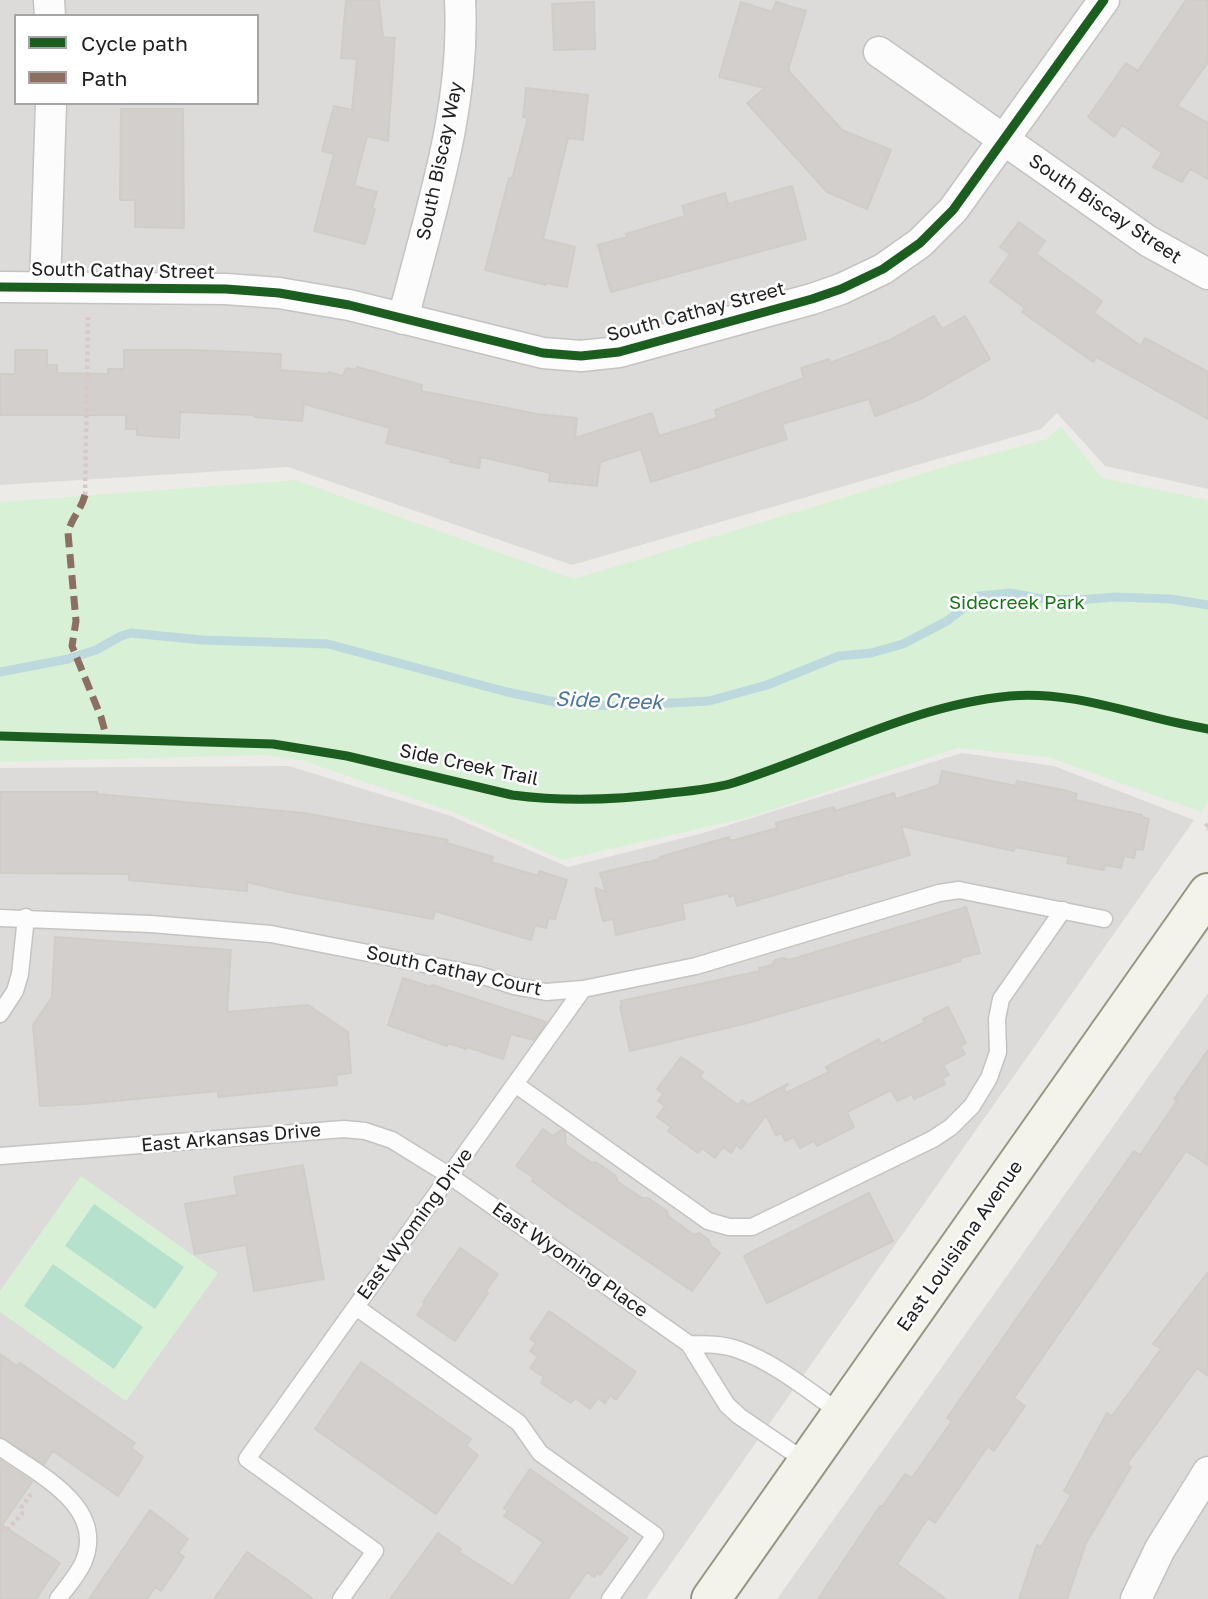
<!DOCTYPE html>
<style>
body{margin:0}
#map{position:relative;width:1208px;height:1599px;overflow:hidden;background:#edebe8;font-family:"Golos Text",sans-serif}
canvas{display:block}
.legend{position:absolute;left:14px;top:14px;width:245px;height:91px;box-sizing:border-box;background:#fff;border:2px solid #a5a5a5;margin:0;padding:9px 12px;list-style:none;font-size:21px;color:#1f1f1f}
.legend li{display:flex;align-items:center;gap:14px;height:35px}
.legend b{width:35px;border:2px solid #a5a5a5}
</style>
<div id="map">
<canvas width="1208" height="1599"></canvas>
<ul class="legend">
<li><b style="height:9px;background:#1b5e20"></b>Cycle path</li>
<li><b style="height:9px;background:#8d6e63"></b>Path</li>
</ul>
</div>
<script>
const ctx = document.querySelector('canvas').getContext('2d');
ctx.lineJoin = 'round';
function fill(path, color) { ctx.fillStyle = color; ctx.fill(path, 'evenodd'); }
function trace(path, color, width, dash) { ctx.strokeStyle = color; ctx.lineWidth = width; ctx.lineCap = dash ? 'butt' : 'round'; ctx.setLineDash(dash || []); ctx.stroke(path); }
function write(font, color, halo, rows, align = 'center') {
  ctx.font = font + ' "Golos Text",sans-serif'; ctx.lineWidth = 5; ctx.setLineDash([]); ctx.textBaseline = 'middle'; ctx.strokeStyle = halo; ctx.fillStyle = color; for (const [text, x, y, turn = 0] of rows) {
    ctx.save(); ctx.translate(x, y); ctx.rotate((+turn || 0) * Math.PI / 180); ctx.textAlign = isNaN(turn) ? turn : align; if (halo) ctx.strokeText(text, 0, 0); ctx.fillText(text, 0, 0); ctx.restore();
  }
}
fill(new Path2D(`
 M0 0H1208V489L1105 466 1057 413 1041 429 572 565 288 467 0 485ZM16 16H257V103H16Z
 M962 753 1054 766 1194 820 646 1599H0V768L289 766 451 816 568 867 703 833Z
 M1208 993V1599H777Z`), '#dcdbd9');
fill(new Path2D(`
 M1061 426 1102 478 1208 500V802L1201 812 1048 757 958 748 750 817 563 860 453 812 304 761 266 755 0 762V502L295 480 574 579 961 462 1045 440Z
 M81 1176 218 1273 126 1401 0 1312V1291Z`), '#d8f1d6');
fill(new Path2D(`
 M94 1204 184 1267 155 1309 65 1246Z
 M53 1264 143 1327 114 1369 24 1306Z`), '#b6e1cc');
trace(new Path2D(`
 M0 672 68 659 96 650 121 636 131 633 202 640 328 644 507 692 560 703 614 706 709 701 767 685 839 656 871 653 903 644 947 621 979 596 1010 593 1037 598 1076 600 1116 597 1171 599 1208 605`), '#bdd9de', 9);
const building = new Path2D(`
 M346 0H379L383 37 395 38 388 141 367 136 354 186 377 192 372 208 375 209 365 244 314 231 334 154 322 151 334 106 352 110 357 59 341 58Z
 M1186 0H1208V62L1177 106 1208 123V179L1190 169 1182 182 1153 167 1162 153 1122 125 1114 137 1088 117 1126 63 1138 71Z
 M594 2 595 49 554 50 552 4Z
 M741 2 772 12 776 2 806 11 788 70 842 130 891 150 867 209 827 192 747 103 765 88 719 77Z
 M526 88 588 95 583 140 568 138 543 239 575 247 567 287 546 283V285L485 270 509 178 512 179 528 118 523 117Z
 M121 109H183L184 228 135 227V200H120Z
 M792 186 806 239 611 292 598 245 627 237 626 234 685 216 682 206 725 193 728 204Z
 M1019 222 1045 241 1036 254 1102 301 1094 313 1141 346 1145 338 1208 372V419L1096 357 1093 362 1022 312 1025 308 990 282 1010 254 1000 247Z
 M934 316 942 329 965 316 990 359 923 398 875 416 869 399 782 424 787 439 651 482 641 449 600 462 597 486 549 481 550 473 481 457 479 468 450 462 451 459 386 443 390 428 304 404 302 421 254 417V415L180 412 179 438 137 435V429H126V415H0V374H15V350H47V365H57V373L108 374V369H124V350H195L281 354 280 370 328 374 329 372 343 376 346 368 356 370 357 367 422 385 421 391 537 414 577 418 575 438 652 413 659 436 717 418 715 410 804 378 801 368 829 359 830 363 890 340Z
 M942 771 1016 786 1017 781 1063 790 1077 794 1075 800 1142 815V817L1149 819 1143 850 1136 849 1134 858 1124 856 1121 868 1105 865 1104 870 1067 863 1069 857 1015 847 1014 851 901 826 910 855 737 906 734 895 729 897 728 893 682 904 685 919 616 935 613 919 603 921 595 888 606 892 600 873 660 859V857L729 837 731 841 777 828 776 823 834 807 835 811 894 793 896 799 939 785Z
 M0 792H97V794L304 813 448 840 447 843 493 857 491 862 538 876 539 871 567 880 555 919 549 918 546 928 535 925 531 940 435 911 433 919 289 892 247 882V891L129 880V874L0 873Z
 M966 907 980 953 960 958 961 961 747 1023 630 1051 620 1006H622L621 1001 760 971 759 968 772 965 775 960 783 958 789 960Z
 M55 937 231 950 227 1012 308 1005 348 1032 351 1073 336 1075 337 1085 218 1097V1091L84 1104 40 1106 33 1025 52 997Z
 M403 978 431 987 432 985 546 1022 534 1040 511 1034 503 1059 467 1047 466 1049 448 1043 447 1046 388 1025Z
 M948 1007 966 1043 960 1046 965 1054 943 1065 949 1075 942 1078 945 1084 914 1099 912 1094 897 1101 891 1090 847 1112 854 1127 817 1146 814 1141 800 1148 794 1137 785 1141 781 1133 776 1135 766 1115 741 1149 736 1145 731 1153 723 1147 715 1158 702 1148 698 1153 668 1131 671 1127 657 1117 665 1106 658 1101 663 1094 657 1089 681 1057 703 1072 700 1077 738 1105 742 1100 748 1105 788 1084 784 1089 786 1093 829 1072 826 1067 879 1039 881 1044 925 1022 923 1019Z
 M1208 1050V1165L1186 1151 1014 1398 1025 1406 994 1451 988 1446 935 1523 928 1518 897 1564 946 1599H818L880 1506 882 1507 905 1474 912 1478 952 1421 947 1418 1134 1151 1140 1155 1177 1101 1174 1099Z
 M543 1129 553 1136 561 1130 565 1132 566 1145 592 1163 596 1162 616 1176 618 1182 642 1198H648L667 1211 668 1216 694 1235 699 1233 708 1239 711 1246 720 1253 692 1291 569 1208 532 1181 534 1178 516 1166Z
 M303 1165 324 1279 254 1291 246 1245 195 1254 185 1204 237 1195 234 1177Z
 M869 1193 893 1241 767 1303 744 1256Z
 M460 1248 498 1274 486 1291 488 1293 455 1341 417 1315 425 1303 423 1302Z
 M1208 1272V1376L1197 1368 1127 1464 1131 1467 1086 1543 1067 1599H1019L1037 1545 1041 1547 1071 1495 1064 1491 1107 1413 1112 1416 1161 1349 1153 1344Z
 M549 1311 636 1372 616 1400 610 1395 605 1403 598 1398 590 1409 575 1398 571 1403 541 1383 544 1377 530 1368 538 1357 530 1351 536 1343 530 1339Z
 M0 1354 17 1366 20 1363 135 1443 131 1448 143 1457 118 1496 53 1451 44 1464 0 1437Z
 M361 1362 471 1439 466 1446 478 1455 436 1514 315 1429Z
 M0 1460 32 1482 2 1525 60 1563 36 1599H0Z
 M530 1469 628 1538 600 1575 597 1573 594 1577 587 1572 568 1599H390L438 1533 461 1549 459 1552 513 1586 543 1542 504 1516 508 1511 504 1508Z
 M150 1510 188 1539 178 1553 184 1557 161 1591 155 1587 147 1599H89Z
 M247 1552 286 1579 313 1599H214Z`);
fill(building, '#d2cfcd');
trace(building, '#d0cdc9', 2);
const lane = new Path2D(`
 M0 918 151 924 271 934 480 975 514 986 546 992 583 989 696 966 939 893 959 890 1104 919
 M0 1014 15 991 20 974 26 917
 M515 1084 708 1221 729 1227H752L933 1139 951 1127 972 1106 989 1078 998 1052 997 1019 1001 999 1063 910
 M0 1156 344 1129 365 1131 392 1140 450 1176 689 1344
 M356 1307 519 1423 540 1453 655 1535 610 1599
 M0 1447C37 1474 108 1506 83 1563 77 1576 66 1588 58 1599
 M808 1463 739 1416 727 1405 689 1344C706 1344 723 1344 739 1350 776 1363 810 1392 842 1414
 M341 1599 375 1551 247 1459 583 989`);
const street = new Path2D(`
 M49 0 50 16
 M879 52 1148 241 1208 274
 M0 287 226 289 279 293 349 305 543 353 581 356 619 352 812 299 841 289 883 269 920 243 953 210 1104 0
 M45 287 51 103
 M403 319C429 215 466 109 460 0
 M1136 1599 1160 1549 1208 1472`);
const secondary = new Path2D(`
 M711 1599 1208 893`);
trace(lane, '#c4c3c2', 19);
trace(street, '#c4c3c2', 33);
trace(secondary, '#959681', 42);
trace(new Path2D(`
 M85 495 88 317
 M0 736 273 744 347 756 512 795C565 802 617 800 670 793 691 791 713 789 733 783 825 754 913 705 1010 696 1077 690 1143 719 1208 729
 M1208 824 1205 827 1208 829
 M0 1530H7L22 1514 21 1508 31 1494`), '#d6c9c7', 4.5, [3.5, 3.5]);
trace(lane, '#fcfcfc', 16);
trace(street, '#fcfcfc', 30);
trace(secondary, '#f3f3eb', 38);
trace(new Path2D(`
 M85 495C81 510 71 519 68 533L76 621 72 646 101 717 107 739`), '#8d6e63', 7, [14, 7]);
trace(new Path2D(`
 M0 287 226 289 279 293 349 305 543 353 581 356 619 352 812 299 841 289 883 269 920 243 953 210 1104 0
 M0 736 273 744 347 756 512 795C565 802 617 800 670 793 691 791 713 789 733 783 825 754 913 705 1010 696 1077 690 1143 719 1208 729`), '#1b5e20', 9);
write('19px', '#1f1f1f', '#fff', [
 ["South Biscay Way",440,161,-78],
 ["South Biscay Street",1105,209,34],
 ["South Cathay Street",123,271,1],
 ["South Cathay Street",696,312,-15],
 ["Side Creek Trail",469,765,12],
 ["South Cathay Court",454,971,12],
 ["East Arkansas Drive",231,1138,-5],
 ["East Wyoming Drive",415,1224,-54],
 ["East Louisiana Avenue",960,1246,-55],
 ["East Wyoming Place",570,1260,35]
]);
write('19px', '#137716', '#fff', [
 ["Sidecreek Park",1017,603]
]);
write('italic 21px', '#4b769a', '#fff', [
 ["Side Creek",609,701,2]
]);
</script>
